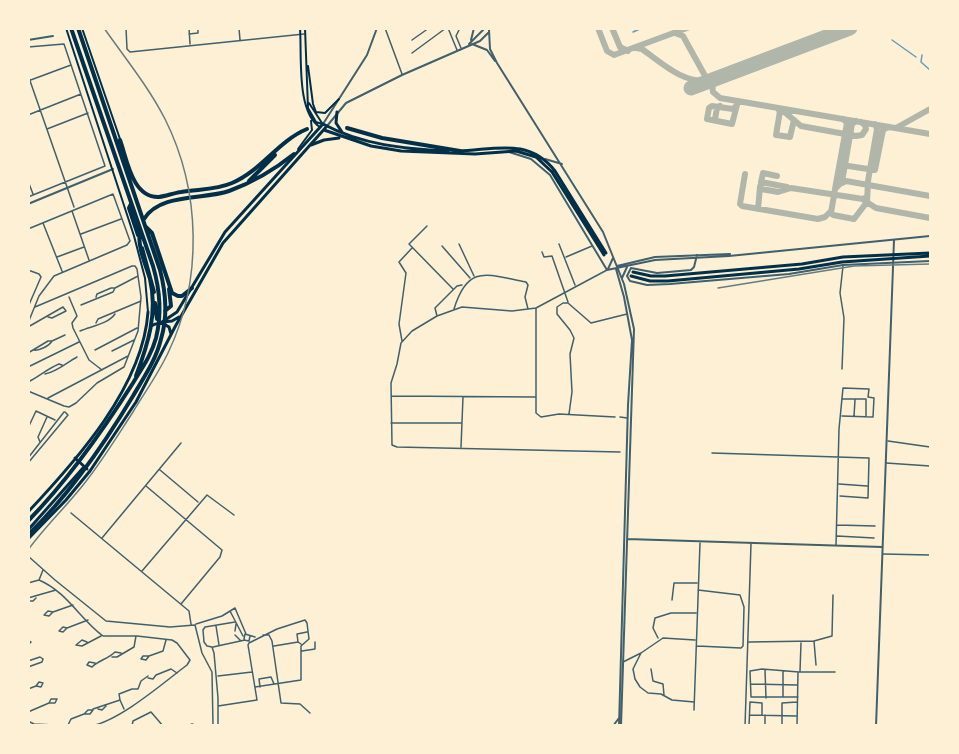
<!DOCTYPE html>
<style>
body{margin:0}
#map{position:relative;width:959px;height:754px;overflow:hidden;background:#fdf0d5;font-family:"Crimson Pro",serif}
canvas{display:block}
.frame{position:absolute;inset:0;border:30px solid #fdf0d5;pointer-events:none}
</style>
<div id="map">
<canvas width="959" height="754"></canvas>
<div class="frame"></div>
</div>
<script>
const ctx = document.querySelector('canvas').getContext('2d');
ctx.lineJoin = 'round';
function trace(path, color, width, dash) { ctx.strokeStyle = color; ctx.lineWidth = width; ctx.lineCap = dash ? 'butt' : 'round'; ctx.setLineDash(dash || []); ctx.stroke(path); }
trace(new Path2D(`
 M633 32 642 28
 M892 40 916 57
 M922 55 921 62 930 70`), '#669bbc', 1.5);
trace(new Path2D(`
 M598 28 607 51 614 55 687 28
 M612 28 620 47 628 51
 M675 33 683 36 709 83
 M636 48 642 49C662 63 684 85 711 80
 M723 76C715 80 711 84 713 92L720 98 930 134
 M735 107 733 109 712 106 709 108 707 119 732 124 738 101
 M778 109 780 111 776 135 790 137 794 120
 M782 110 801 126 856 136 862 135 866 129 865 125 861 122
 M717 121 715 119 717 108 720 106
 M856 121 852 124 842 182 835 189 831 213 833 215 854 219 867 202 868 181 877 129 875 124
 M896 128 930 109
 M845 163 848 166 875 170 883 130 888 127
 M745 174 740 204 742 206 818 219 825 217 831 211
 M777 176 763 173 761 182 787 187
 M763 183 760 186 761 189 778 192 791 188 863 199 867 197
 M842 183 846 181 930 196
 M835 189 847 123 843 119
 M865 201 876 208 930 218
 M758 209 760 187`), '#b1b6ab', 6);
trace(new Path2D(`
 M691 88 850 28`), '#b1b6ab', 15);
trace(new Path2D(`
 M126 28 127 49 130 52 304 34
 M189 28 190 44
 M239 28 240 40
 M385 28 402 74
 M448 28 457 50
 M460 28 456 36 461 48
 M28 30 33 28
 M189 34 198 33V28
 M412 40 429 28
 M28 47 64 44 105 166 28 197
 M412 53 446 28
 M28 75 74 207
 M28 81 71 65
 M28 115 81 94
 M47 129 88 113
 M28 181 33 194
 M72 211 89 260
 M43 223 62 271
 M427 226 409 244 453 289
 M28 229 113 194 130 241 127 245 54 276 39 296 28 323
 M81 234 121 219
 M459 244 474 276
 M559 244 575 285
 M442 246 470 278
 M542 252 544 257 552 256 568 302
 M57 257 84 247
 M566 257 592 246
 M28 270 39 274 41 277 28 307
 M607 270 536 308V413L541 417 559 414 615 417
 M69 297 77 316 72 323 73 328 89 360 102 370
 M96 297 97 294 111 288H115
 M81 305 113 292 115 288 138 276
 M536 308 512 311 462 307 437 316 412 331 401 343 397 364 391 383 392 445 397 447 620 452
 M454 309C468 263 488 275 526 282L528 285 525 297 528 309
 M437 316 435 308 457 286 462 285
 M96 323 98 319 141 301
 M28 327 63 307 66 311 52 318 48 317
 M80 331C92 326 108 324 115 314
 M402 341 399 324 406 273 399 262 412 248
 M34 350C39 351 49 346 52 341
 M95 350 137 328
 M112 351 134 340
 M28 353 48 341H52L65 335
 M28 367 79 342
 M842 369 844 318 840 293 843 266
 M45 374C57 372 66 363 77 357
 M28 382C40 376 47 369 59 364L62 365
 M28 391 64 406 69 407 76 403 97 383 124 367 138 331 141 297 137 269 135 266H132L35 307
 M391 396 536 397
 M48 398 128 356
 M842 399H866V416
 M569 414 572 392 570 354 574 338 570 330 557 314V307L563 303H568L591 323 627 314
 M854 416 855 400
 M620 417 627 418
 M391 423H462
 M28 428 36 411 55 420
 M888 441 930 447
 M40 442 38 437 47 417
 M461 447 463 397
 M712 453 869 458 868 498 840 496
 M28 458 64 412
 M28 463 68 415 65 412
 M886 463 930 466
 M160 470 198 502
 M839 484 867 486
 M146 486 222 550 220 557 181 604
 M71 513 189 611 191 624
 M837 525 875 526
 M837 536 874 538
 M102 538 181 443
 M836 545 839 429 843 388 869 389 868 397 874 398 873 417 842 416
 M883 554 930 555
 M28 556 55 580 106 621 170 627 195 625 202 653 212 672 213 726
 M142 571 207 495 234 515
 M39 580 43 570
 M28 583 39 580C67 592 80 619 103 636H137L172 640 177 643 190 660 187 665C163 683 121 720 91 726
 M28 598 56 590
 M672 600 674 583H697
 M28 601H33L36 598
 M230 611 243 636
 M53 612 49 616 44 615 48 611 53 612 73 605
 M196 624 222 616 235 608 246 634
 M216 626 219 645
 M67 628 63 632 59 631 63 627 67 628 88 620
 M235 631 236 624
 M235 635 241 641
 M263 635H269L272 641 281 703 300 704 310 713
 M658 638 653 628 655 618 671 613H696
 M244 639 245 634 255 637
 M28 640 31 642 28 645
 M244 640 249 641 250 636
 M814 641 832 636 833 595
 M87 642 82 640 76 645 82 646 101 636
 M298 642 297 634 307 632
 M749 642 814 641 816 665
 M274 646 298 642 301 644
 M697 646 741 648 743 646 744 607 740 595 698 590
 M213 647 245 640
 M302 651 315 649V642
 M641 653 633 669 635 679 640 687 648 693 661 694 672 700 694 702
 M149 656H143L141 659 146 660 149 656 163 651 166 640
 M112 657H117L134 647 136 636
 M28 661 40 657 43 659
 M623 662 641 653 663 638 695 640
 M95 663 89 662 87 665 92 667C99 660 108 659 115 652L121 653
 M28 667 42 662 43 659
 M651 669 653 681 663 684 664 695
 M765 670 766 698
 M800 671 801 643
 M218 676 252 672
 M148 678 153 679 156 675 171 669 177 673
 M751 684 797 685
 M260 687 259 679 271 677 274 684
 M28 689 36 686 41 687 43 683 39 682 36 686
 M783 696V671
 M798 697H751L750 671 762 669 799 672
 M120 700 119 694 132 689H138L141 681 148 676
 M218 706 257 700 248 645 249 643 277 629 305 620 307 623 309 639 301 646V680L255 687
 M93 709 120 700 124 709
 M98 709 102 710 106 706
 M694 710 700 543
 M28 712 49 703H55L57 699H51L49 703
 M85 713 88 710H93
 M750 715 796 716
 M28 721 34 724 76 726
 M68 725 71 719 84 714H90L93 710
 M132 726 133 721 151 712 163 726
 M188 726 192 724 195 725
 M218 726V698L214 653 212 647 207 646 204 642 203 630 205 627 235 622
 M745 726 751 544
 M749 726 750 702 762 703V715
 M765 726V715
 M782 726V703L797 702
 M797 726 798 672H835`), '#3f606c', 1.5);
trace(new Path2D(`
 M480 28H491
 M489 30 490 49 497 63 603 232 624 284 634 329 621 726
 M28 40 53 36
 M471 40 474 28
 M469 44 484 29
 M472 44 487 50 495 61
 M323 124 367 55 377 28
 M327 126 346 103 402 75 480 41 488 33
 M509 152 531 159 550 175 607 270 655 260 729 256 930 236
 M545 159 562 164
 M28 204 113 169
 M697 255 694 267 691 270 657 273 631 268 627 276 630 281 647 285 670 284 789 274 843 265 930 261
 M617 266 655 257 730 254
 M608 269 613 258
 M616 269 624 297 632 340 628 405 619 726
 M622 278 627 267
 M627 539 882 547
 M613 726 619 718
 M876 726 894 240`), '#3f606c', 2);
trace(new Path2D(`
 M66 28 134 236 145 278 148 312
 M82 28 120 139
 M300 28C302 55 296 112 320 127
 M305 28 308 108 316 122 322 124
 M308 66 313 104 316 112 325 113 339 99
 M309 103 322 123
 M298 149 312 130 311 121`), '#003049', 2);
trace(new Path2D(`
 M337 112 336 123 342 132
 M324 130 371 146 401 151 475 154 516 151 536 157 552 172 604 255
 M311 145 324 140 339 138
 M458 151C495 150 528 137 555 171L606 253
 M633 272 651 276H665L802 264 843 257 930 253
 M631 276 650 281H668L799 269 842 262 930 256
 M162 322 177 312 225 232 323 124C362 145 405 149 448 151
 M163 322 172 321 179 317
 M151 326C157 322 164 323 169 327L171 334
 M75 458 87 469
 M28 512C77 460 143 386 148 312
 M28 530 83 468
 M28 539 66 500 90 471 136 402 176 325 223 243 327 126`), '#003049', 3);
trace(new Path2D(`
 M347 128 382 138 460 151
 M120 140C127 159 132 198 159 197 166 196 174 193 181 192 198 189 216 190 232 183 261 171 278 141 307 129
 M249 181 275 155
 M131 204 129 208 138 235
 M144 219C160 193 203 200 229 191 254 182 274 170 294 154
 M146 227 152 233 172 293 178 296H182L192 288
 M142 248 154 292
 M155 303 157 319
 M165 311 171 306 169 289
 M136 376C148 344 158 313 150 279 145 262 137 247 140 229
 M28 521C69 479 102 432 133 383 142 368 151 356 156 338 162 314 160 290 153 266L71 28
 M28 535C70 494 103 446 133 396 144 377 156 360 161 339 168 316 166 293 160 270L78 28`), '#003049', 4);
trace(new Path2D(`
 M718 288 854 266 930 264
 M28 550C46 525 69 504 87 480 104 458 118 435 133 412 145 392 158 374 168 353 203 280 201 191 165 119 148 86 125 58 104 28`), '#657d81', 1.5);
</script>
